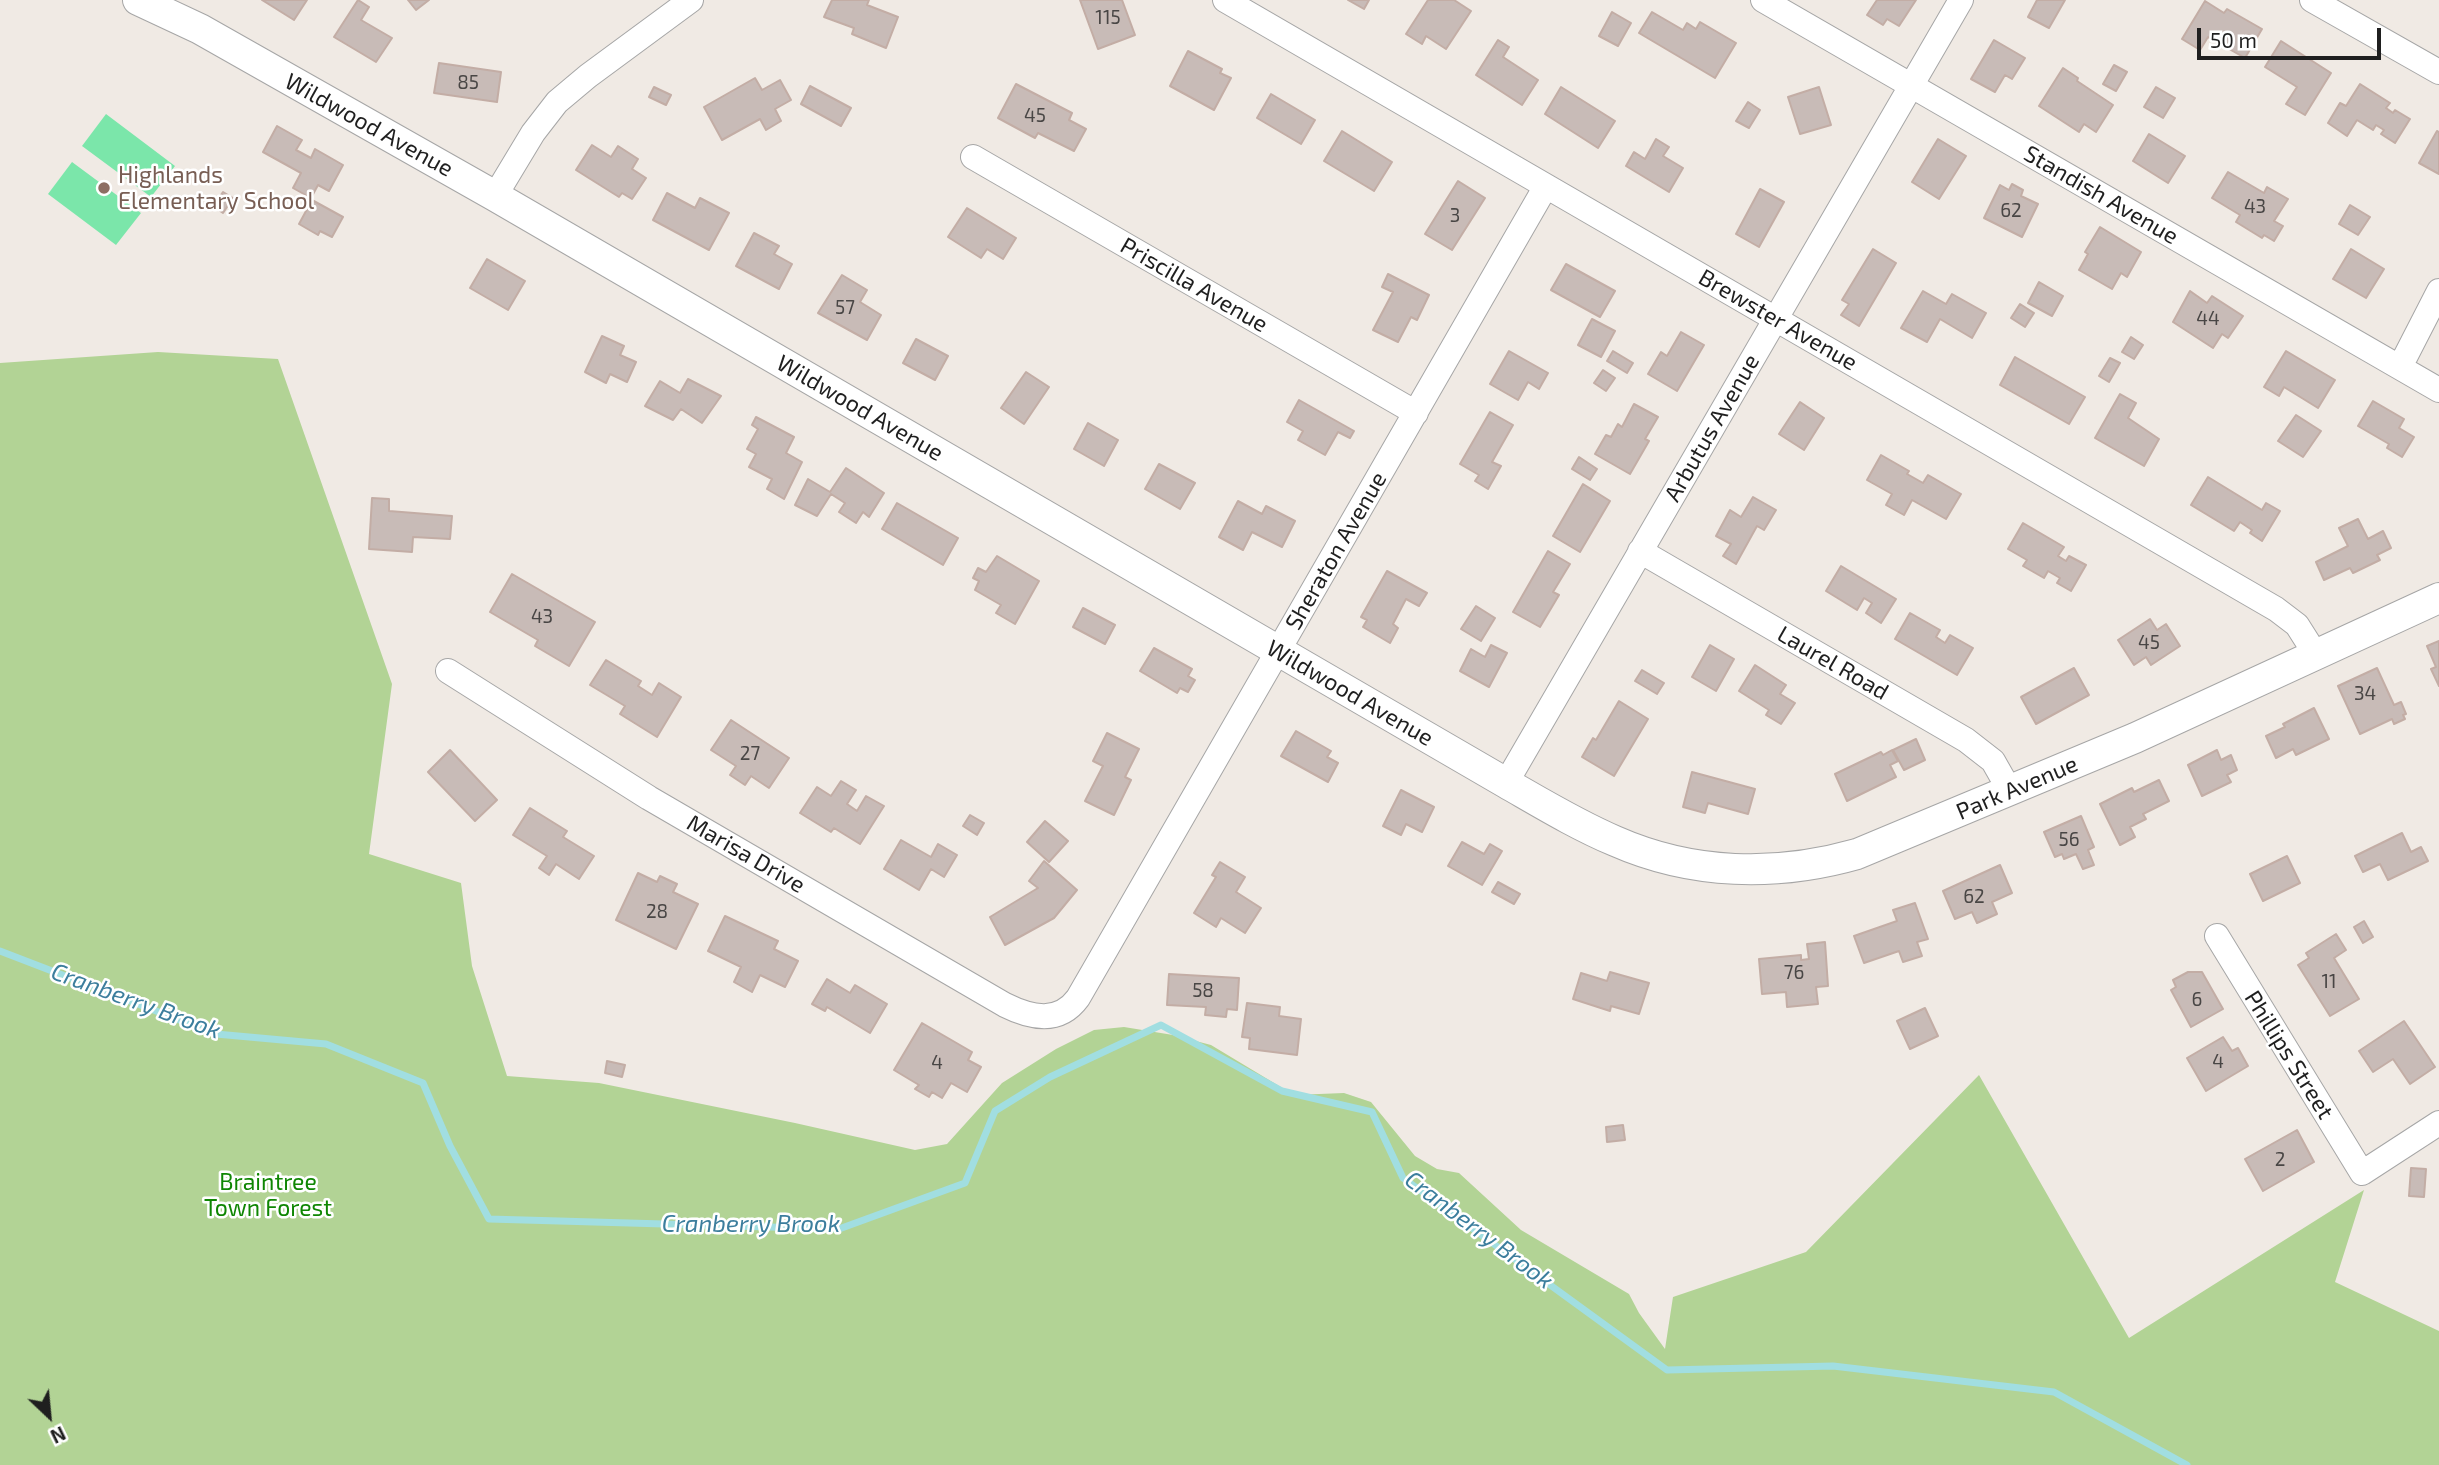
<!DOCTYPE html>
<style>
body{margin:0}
#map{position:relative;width:2439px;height:1465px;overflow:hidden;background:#f0eae4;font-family:"Exo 2",sans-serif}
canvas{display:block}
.north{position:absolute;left:14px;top:1381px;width:70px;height:70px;-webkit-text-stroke:5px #fff;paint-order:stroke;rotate:154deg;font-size:19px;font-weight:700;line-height:28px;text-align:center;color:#1f1f1f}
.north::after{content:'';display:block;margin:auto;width:24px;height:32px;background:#1f1f1f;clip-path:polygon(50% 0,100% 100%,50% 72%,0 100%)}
.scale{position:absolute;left:2197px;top:28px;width:184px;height:32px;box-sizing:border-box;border:4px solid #1f1f1f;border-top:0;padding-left:9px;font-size:21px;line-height:24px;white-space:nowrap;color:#1f1f1f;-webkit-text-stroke:5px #fff;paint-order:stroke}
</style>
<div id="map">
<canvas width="2439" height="1465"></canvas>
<div class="north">N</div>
<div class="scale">50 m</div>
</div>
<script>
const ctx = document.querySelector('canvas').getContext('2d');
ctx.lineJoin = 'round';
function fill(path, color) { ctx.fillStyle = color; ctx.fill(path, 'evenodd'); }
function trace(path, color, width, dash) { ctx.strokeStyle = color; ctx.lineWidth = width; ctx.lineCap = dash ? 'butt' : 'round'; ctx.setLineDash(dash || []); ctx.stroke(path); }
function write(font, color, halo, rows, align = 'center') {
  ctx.font = font + ' "Exo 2",sans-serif'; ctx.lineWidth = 5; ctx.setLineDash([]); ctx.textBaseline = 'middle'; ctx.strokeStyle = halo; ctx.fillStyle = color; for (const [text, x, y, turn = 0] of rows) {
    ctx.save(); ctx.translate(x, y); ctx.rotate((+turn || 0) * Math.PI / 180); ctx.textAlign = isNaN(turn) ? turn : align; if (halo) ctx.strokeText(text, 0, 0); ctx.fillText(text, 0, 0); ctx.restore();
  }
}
fill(new Path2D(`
 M158 352 278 359 392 684 369 854 461 883 472 966 507 1076 599 1083 795 1123 915 1150 947 1144 1002 1083 1056 1049 1094 1030 1124 1027 1173 1035 1211 1045 1294 1095 1344 1093 1371 1102 1415 1156 1437 1169 1459 1173 1521 1230 1629 1294 1639 1313 1665 1349 1673 1297 1806 1252 1979 1075 2129 1338 2364 1190 2335 1282 2439 1331V1465H0V363Z`), '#b2d395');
fill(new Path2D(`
 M106 114 175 166 151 197 82 146Z
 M72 162 141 213 116 245 48 194Z`), '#7be6aa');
trace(new Path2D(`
 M0 951 216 1034 326 1044 423 1083 450 1146 489 1219 839 1229 965 1183 995 1111 1050 1077 1161 1025 1282 1091 1372 1112 1403 1178 1667 1370 1833 1366 2054 1392 2187 1465`), '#a1dee1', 7);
const building = new Path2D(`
 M262 0H307L294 20Z
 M358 0 369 7 361 20 392 38 376 62 334 37Z
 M408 0H429L416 10Z
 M832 0H869L867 5 898 17 886 48 852 34 854 28 824 17Z
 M1080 0H1122L1135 35 1098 49Z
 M1348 0H1369L1364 9Z
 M1428 0H1454L1471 11 1446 49 1426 36 1422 44 1406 34Z
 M1877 0H1916L1899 26 1887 19 1883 25 1867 15Z
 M2037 0H2065L2049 28 2028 17Z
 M2205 1 2224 13 2227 9 2262 29 2245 58 2208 37 2200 50 2182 39Z
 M1612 12 1631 23 1618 46 1599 36Z
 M1652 12 1683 30 1687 23 1696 29 1700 22 1736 43 1715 78 1639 33Z
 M1498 40 1509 47 1503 57 1538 80 1522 105 1476 75Z
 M1994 40 2025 58 2012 79 2005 75 1995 92 1971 79Z
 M2281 41 2331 73 2305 115 2286 104 2297 87 2265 67Z
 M1188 51 1222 69 1220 73 1231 78 1214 110 1170 86Z
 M439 63 501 72 497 102 434 93Z
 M2114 65 2127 72 2116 91 2103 84Z
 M2063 68 2078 78 2077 81 2113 105 2096 132 2084 124 2079 132 2039 106Z
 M755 78 762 90 780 80 791 100 775 109 781 121 766 130 760 119 722 140 704 107Z
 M1016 84 1072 113 1069 120 1086 129 1074 151 1038 133 1035 138 998 118Z
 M2360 84 2390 103 2386 108 2393 113 2395 110 2410 119 2395 143 2381 134 2384 130 2376 125 2373 130 2357 120 2347 136 2328 123 2340 103 2346 106Z
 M810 86 851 108 841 126 801 104Z
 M654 87 671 95 666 105 649 97Z
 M1561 87 1615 121 1598 148 1545 114Z
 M1819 87 1831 125 1800 134 1788 97Z
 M2156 87 2175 98 2163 118 2144 107Z
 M1271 94 1315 120 1301 144 1257 118Z
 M1748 102 1760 110 1749 128 1736 121Z
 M277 126 302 140 296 150 311 158 315 149 343 165 329 191 318 185 311 198 293 188 301 173 263 152Z
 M1342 131 1392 162 1374 191 1324 161Z
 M2437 131 2439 132V174L2419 163Z
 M2149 134 2185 156 2168 183 2133 161Z
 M1656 139 1669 147 1663 156 1683 168 1669 192 1626 166 1634 152 1645 159Z
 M1938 139 1966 156 1939 199 1912 182Z
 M592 145 611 157 618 146 638 159 632 169 646 178 632 199 622 193 619 197 576 170Z
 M2228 172 2264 193 2267 187 2288 199 2274 221 2283 226 2274 241 2264 235 2262 238 2236 222 2240 215 2212 198Z
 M1458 181 1485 198 1452 250 1425 234Z
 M2012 184 2023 190 2021 196 2038 204 2022 237 1984 218 2000 185 2009 190Z
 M1760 189 1784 202 1759 247 1736 234Z
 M223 192 233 198 223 213 213 206Z
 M667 193 695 208 700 198 729 213 709 250 653 220Z
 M312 200 343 217 332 237 320 231 318 235 299 224Z
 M2350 205 2370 217 2358 235 2339 224Z
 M967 208 1016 238 1003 259 987 249 981 258 948 237Z
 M2100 227 2141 252 2127 277 2121 273 2112 289 2079 270 2088 254 2085 252Z
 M754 233 779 246 774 254 792 264 779 289 736 266Z
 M1873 249 1896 263 1859 326 1841 315 1849 304 1842 300Z
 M2351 249 2384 269 2366 298 2333 279Z
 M487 259 525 281 508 310 470 288Z
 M1566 264 1615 291 1600 317 1551 290Z
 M1388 274 1429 295 1417 320 1411 317 1398 342 1373 330 1393 292 1382 287Z
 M842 275 867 290 860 302 881 315 867 340 818 313Z
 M2039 282 2063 296 2052 316 2028 303Z
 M1923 291 1946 304 1952 294 1986 313 1972 338 1940 319 1927 342 1901 328Z
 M2190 291 2207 303 2212 296 2243 316 2228 338 2222 334 2213 348 2173 322Z
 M2020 304 2034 313 2025 327 2011 318Z
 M1592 319 1615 331 1601 357 1578 345Z
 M1681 332 1704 345 1677 391 1648 374 1661 352 1667 356Z
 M602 336 624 346 620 355 636 362 627 382 610 374 606 383 585 372Z
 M2131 337 2143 345 2134 359 2122 352Z
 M916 339 948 356 935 380 903 363Z
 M1509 351 1548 373 1539 389 1528 382 1518 400 1490 384Z
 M1613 351 1633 363 1627 373 1607 361Z
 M2286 351 2335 380 2318 408 2284 387 2279 396 2264 387Z
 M2015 357 2085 397 2069 424 2000 385Z
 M2110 358 2120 363 2109 382 2099 376Z
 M1603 370 1615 378 1606 391 1594 383Z
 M1026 372 1049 387 1024 424 1001 408Z
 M688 379 721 396 702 423 681 409 673 420 645 406 660 381 680 393Z
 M2120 394 2136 403 2128 418 2159 439 2144 466 2095 438Z
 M1299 400 1354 431 1350 438 1338 432 1325 455 1298 440 1303 431 1287 422Z
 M2373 401 2404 419 2399 428 2414 437 2402 457 2387 448 2389 444 2358 426Z
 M1800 402 1824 418 1804 450 1779 434Z
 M1634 404 1658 417 1645 439 1649 441 1630 474 1595 454 1606 435 1611 437 1618 424 1622 427Z
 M1490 412 1513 425 1492 462 1501 466 1488 489 1475 481 1479 475 1460 464Z
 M2296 415 2321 431 2303 457 2278 441Z
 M756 417 794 437 786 453 802 462 784 499 767 489 772 479 749 467 756 454 747 449 758 429 752 425Z
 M1088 423 1118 440 1104 466 1074 449Z
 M1881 455 1909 471 1907 474 1923 483 1928 475 1961 494 1946 519 1912 500 1904 515 1886 505 1892 494 1867 480Z
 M1579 457 1597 469 1590 480 1572 469Z
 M1159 464 1195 483 1180 509 1145 489Z
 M846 468 884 493 869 517 863 512 856 523 839 512 845 503 831 494 817 516 795 505 808 479 830 492Z
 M2208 477 2262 510 2266 503 2280 511 2262 541 2250 533 2252 530 2240 522 2234 531 2191 505Z
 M1583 484 1610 501 1580 552 1553 536Z
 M1753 497 1776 510 1764 530 1757 526 1736 564 1723 556 1731 544 1716 536 1730 510 1741 517Z
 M372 498 389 499V511L452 516 450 539 413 537 412 552 369 549Z
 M1238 501 1262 514 1266 506 1295 521 1282 547 1252 532 1243 550 1219 537Z
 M897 503 958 538 943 565 882 529Z
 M2358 519 2368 539 2383 531 2391 548 2377 555 2380 560 2353 573 2350 568 2324 580 2316 562 2348 546 2339 528Z
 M2023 523 2064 547 2058 556 2066 561 2069 556 2086 565 2071 591 2057 583 2060 578 2048 571 2044 578 2023 566 2027 560 2008 549Z
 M1548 551 1570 564 1553 592 1559 595 1540 627 1513 612Z
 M997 556 1039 581 1015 624 996 613 1001 605 975 590 979 581 973 578 978 568 986 572Z
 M1841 566 1896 599 1881 623 1866 613 1872 603 1864 598 1857 610 1826 591Z
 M1387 571 1427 593 1419 606 1406 599 1393 624 1398 628 1390 643 1363 627 1367 620 1361 617Z
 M512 574 595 622 569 666 535 646 538 640 490 612Z
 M1476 606 1495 618 1481 641 1461 629Z
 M1083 608 1115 625 1105 644 1073 627Z
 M1910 613 1940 630 1936 637 1945 643 1950 635 1973 648 1957 675 1895 639Z
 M2150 619 2157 630 2166 624 2180 646 2151 665 2146 657 2134 665 2118 640Z
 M2439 641V686L2431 669 2436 667 2427 646Z
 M1491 645 1507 653 1489 687 1460 671 1471 649 1485 657Z
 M1710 645 1734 659 1716 691 1692 677Z
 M1154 648 1192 669 1188 676 1195 680 1188 692 1180 688 1177 693 1140 671Z
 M606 660 641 681 638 686 652 695 659 683 681 697 657 737 620 714 625 706 590 685Z
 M1755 665 1786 685 1780 694 1795 703 1781 724 1766 715 1769 710 1739 691Z
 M2074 668 2089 695 2036 724 2021 697Z
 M2377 668 2394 705 2401 702 2406 714 2403 715 2405 719 2394 724 2392 719 2360 734 2338 686Z
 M1642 670 1664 683 1657 694 1635 681Z
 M1619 701 1648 719 1614 776 1582 757 1593 738 1596 740Z
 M2314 708 2329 739 2296 755 2293 749 2276 758 2266 736 2285 727 2283 724Z
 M731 720 789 758 769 788 751 776 745 785 730 775 736 766 711 750Z
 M1296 731 1331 751 1327 757 1338 763 1328 782 1281 756Z
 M1107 733 1139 749 1125 777 1131 780 1114 815 1085 801 1103 766 1093 761Z
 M1916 739 1925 760 1904 770 1893 750Z
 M450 750 497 800 475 821 428 772Z
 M1892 750 1898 761 1890 765 1896 777 1847 801 1835 774 1881 752 1883 755Z
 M2217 750 2221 760 2231 755 2237 770 2227 775 2231 782 2202 796 2188 765Z
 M1692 772 1755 789 1748 814 1708 803 1705 813 1683 807Z
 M2159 780 2169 801 2143 814 2146 819 2130 827 2135 837 2120 845 2100 804 2132 788 2134 792Z
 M841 781 856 790 847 804 857 811 866 796 884 806 860 844 834 828 831 832 800 813 817 787 831 796Z
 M1401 790 1434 807 1422 832 1406 824 1401 835 1383 826Z
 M530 808 567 831 563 837 594 856 579 879 556 864 549 875 539 868 547 856 513 835Z
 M970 815 984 823 977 835 963 826Z
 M2081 816 2094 847 2088 850 2094 865 2083 869 2076 854 2064 859 2062 854 2055 857 2044 832Z
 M1045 821 1068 841 1049 862 1027 842Z
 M2402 833 2411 852 2421 847 2428 861 2388 880 2380 864 2363 872 2355 856Z
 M901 840 931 857 938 844 957 855 944 877 931 869 919 890 884 869Z
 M1462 842 1484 854 1490 844 1502 851 1482 885 1448 866Z
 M2287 856 2300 883 2263 901 2250 874Z
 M1044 861 1077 890 1054 918 1005 945 990 917 1038 888 1029 881Z
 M1220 862 1245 877 1236 892 1261 908 1245 933 1221 918 1216 927 1194 913 1216 877 1212 875Z
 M2000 865 2012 893 1992 902 1997 914 1977 923 1972 912 1955 919 1943 891Z
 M638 873 657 882 660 876 677 884 673 892 698 904 676 949 616 920Z
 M1498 882 1520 894 1514 904 1492 892Z
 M1915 903 1928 939 1917 942 1922 956 1903 962 1899 951 1864 963 1854 936 1897 921 1893 910Z
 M725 916 778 941 774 949 798 961 785 987 760 975 752 992 734 982 741 967 708 951Z
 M2364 921 2373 937 2363 943 2354 927Z
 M2336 934 2346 950 2334 958 2359 999 2330 1016 2298 965 2309 958 2306 953Z
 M1825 942 1828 986 1816 987 1818 1004 1787 1007 1786 992 1762 994 1759 959 1801 955V960L1809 959 1807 944Z
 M1610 972 1649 983 1639 1014 1611 1006 1610 1011 1573 999 1581 973 1607 981Z
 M2188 972H2202L2223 1009 2191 1027 2171 990 2176 987 2173 980Z
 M1169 974 1239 978 1237 1010 1227 1009 1226 1017 1205 1015 1206 1007 1167 1005Z
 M827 979 850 993 855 985 887 1004 870 1033 827 1007 825 1011 812 1004Z
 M1247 1003 1280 1007 1279 1016 1301 1019 1297 1055 1249 1049 1250 1038 1242 1037Z
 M1925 1008 1938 1036 1910 1049 1897 1021Z
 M2404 1021 2435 1067 2410 1084 2393 1059 2373 1072 2359 1051Z
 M922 1023 972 1052 968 1060 981 1067 967 1092 951 1083 942 1098 932 1092 929 1097 915 1089 919 1085 894 1070Z
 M2223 1037 2232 1051 2238 1048 2248 1066 2206 1091 2187 1058Z
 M607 1061 625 1065 622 1077 605 1073Z
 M1623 1125 1625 1140 1607 1142 1606 1127Z
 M2297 1130 2314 1162 2263 1191 2245 1159Z
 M2411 1168 2426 1169 2424 1197 2409 1196Z`);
fill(building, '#c8bbb7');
trace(building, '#c3ada5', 2);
const minor = new Path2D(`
 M1225 0 2276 609 2297 625 2316 655
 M1763 0 2439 390
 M2312 0 2439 72
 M973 157 1416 413
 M495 196 533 133 557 102 588 76 691 0
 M2400 367 2439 291
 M1640 551 1966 740 1993 761 2010 791
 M448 671 649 798 1005 1005C1031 1018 1059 1024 1078 998L1546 186
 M1506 783 1961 0
 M2217 936 2362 1173 2439 1123`);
const tertiary = new Path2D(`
 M138 0 200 29 495 196 1506 783C1541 803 1577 825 1615 841 1692 875 1776 877 1857 854L2135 738 2439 598`);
trace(minor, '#a6a6a6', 26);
trace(tertiary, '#a6a6a6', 32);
trace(minor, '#fff', 24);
trace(tertiary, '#fff', 30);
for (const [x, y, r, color] of [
 [104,188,7,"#8d6e63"]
]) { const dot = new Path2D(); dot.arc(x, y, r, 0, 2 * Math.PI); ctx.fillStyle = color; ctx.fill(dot); trace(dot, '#fff', 2.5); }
write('19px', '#494645', null, [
 ["115",1108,18],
 ["85",468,83],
 ["45",1035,116],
 ["43",2255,207],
 ["62",2011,211],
 ["3",1455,216],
 ["57",845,308],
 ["44",2208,319],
 ["43",542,617],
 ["45",2149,643],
 ["34",2365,694],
 ["27",750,754],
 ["56",2069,840],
 ["62",1974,897],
 ["28",657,912],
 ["76",1794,973],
 ["11",2329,982],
 ["58",1203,991],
 ["6",2197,1000],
 ["4",2218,1062],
 ["4",937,1063],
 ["2",2280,1160]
]);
write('23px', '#1f1f1f', '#fff', [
 ["Wildwood Avenue",369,125,29],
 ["Standish Avenue",2101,195,30],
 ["Priscilla Avenue",1194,285,30],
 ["Brewster Avenue",1778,320,30],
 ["Wildwood Avenue",860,408,30],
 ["Arbutus Avenue",1712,428,-60],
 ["Sheraton Avenue",1336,551,-60],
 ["Laurel Road",1833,663,30],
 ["Wildwood Avenue",1350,693,30],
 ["Park Avenue",2017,788,-23],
 ["Marisa Drive",746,854,30],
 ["Phillips Street",2289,1055,58]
]);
write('23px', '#785e54', '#fff', [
 ["Highlands",118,175],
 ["Elementary School",118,201]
], 'left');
write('23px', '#0f8603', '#fff', [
 ["Braintree",268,1182],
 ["Town Forest",268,1208]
]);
write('italic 24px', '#3c7e9d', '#fff', [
 ["Cranberry Brook",136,1001,20],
 ["Cranberry Brook",751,1224],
 ["Cranberry Brook",1479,1230,37]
]);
</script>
